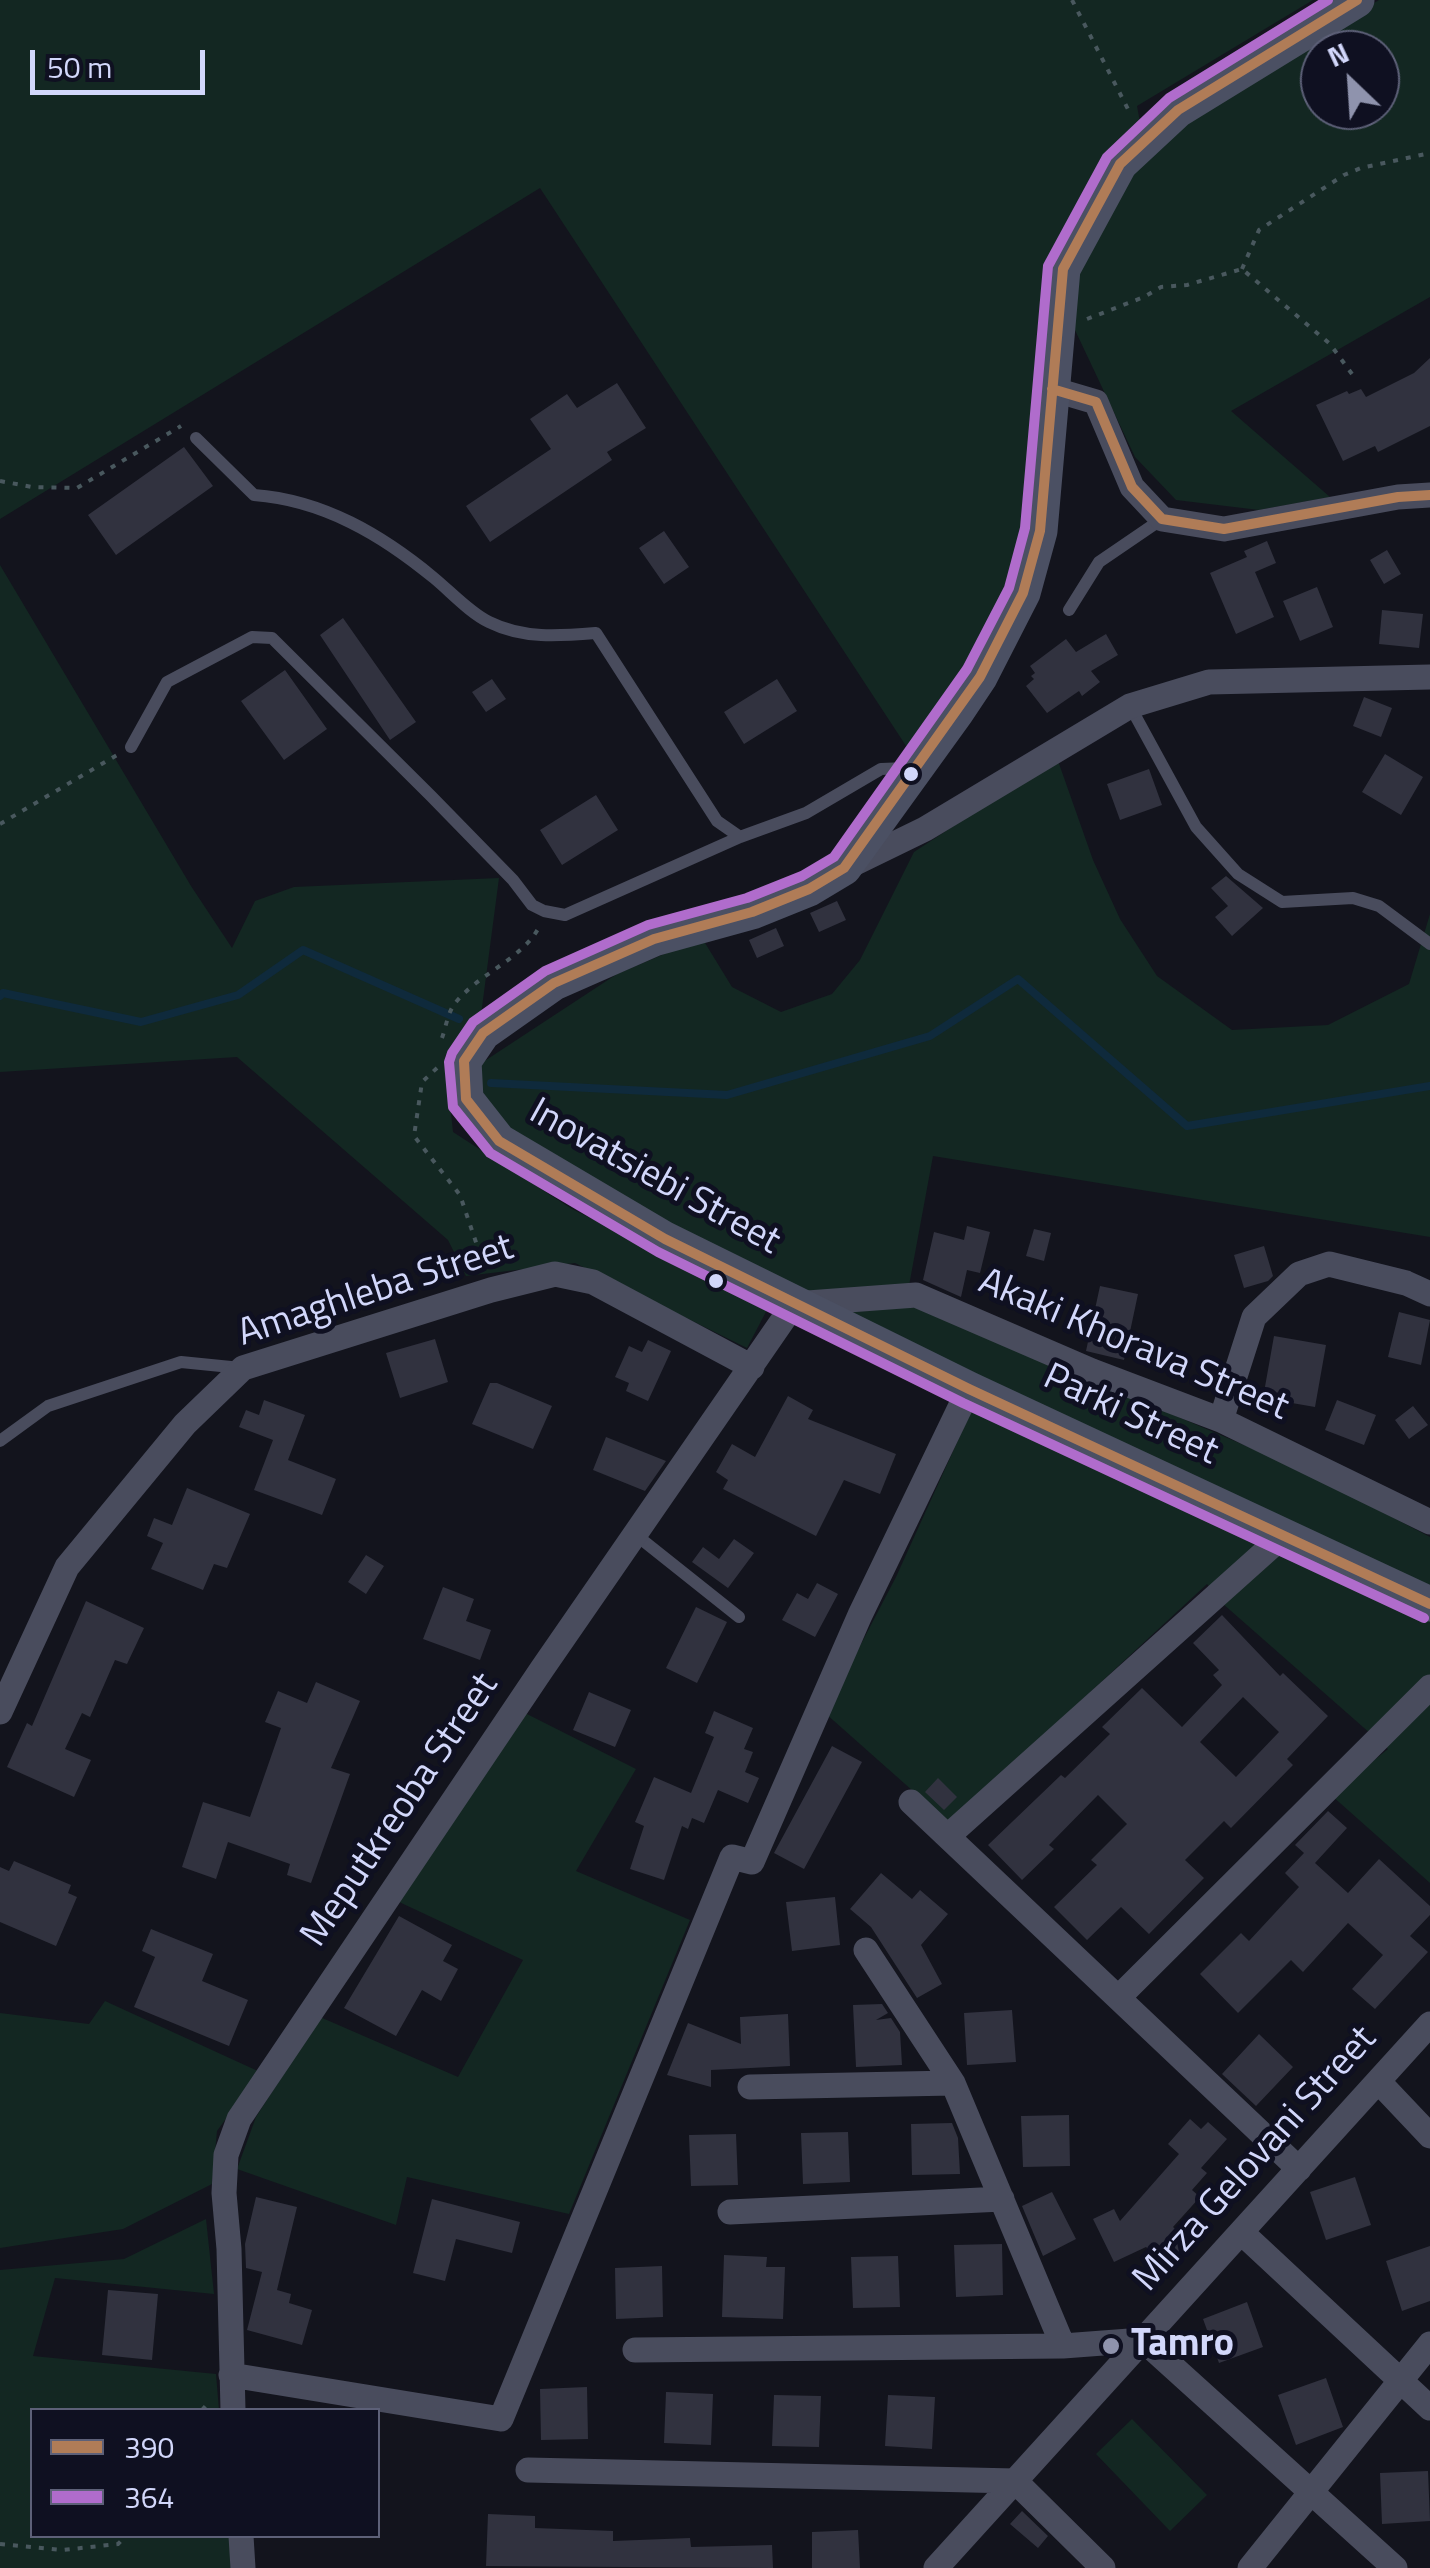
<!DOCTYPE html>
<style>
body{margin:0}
#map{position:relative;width:1430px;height:2568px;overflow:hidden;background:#13141d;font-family:"Titillium Web",sans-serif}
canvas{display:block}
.legend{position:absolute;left:30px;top:2408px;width:350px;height:130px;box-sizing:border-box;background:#0f1021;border:2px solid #5d6078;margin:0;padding:12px 18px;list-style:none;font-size:30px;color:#d2d7fb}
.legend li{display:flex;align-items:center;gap:20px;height:50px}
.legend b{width:50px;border:2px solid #5d6078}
.north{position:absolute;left:1300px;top:30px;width:100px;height:100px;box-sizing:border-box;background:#0f1021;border:2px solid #5d6078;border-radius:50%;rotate:335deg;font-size:28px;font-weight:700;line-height:40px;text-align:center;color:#d2d7fb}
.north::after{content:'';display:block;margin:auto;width:35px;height:45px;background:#8f93ad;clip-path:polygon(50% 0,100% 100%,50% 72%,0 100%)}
.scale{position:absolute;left:30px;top:50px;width:175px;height:45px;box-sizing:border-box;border:5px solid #d2d7fb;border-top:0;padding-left:12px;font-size:30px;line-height:35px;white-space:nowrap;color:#d2d7fb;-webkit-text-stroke:8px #0f1021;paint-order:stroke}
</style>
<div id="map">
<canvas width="1430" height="2568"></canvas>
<ul class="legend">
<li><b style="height:12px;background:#b07c57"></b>390</li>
<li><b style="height:12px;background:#b06ccc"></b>364</li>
</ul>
<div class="north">N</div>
<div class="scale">50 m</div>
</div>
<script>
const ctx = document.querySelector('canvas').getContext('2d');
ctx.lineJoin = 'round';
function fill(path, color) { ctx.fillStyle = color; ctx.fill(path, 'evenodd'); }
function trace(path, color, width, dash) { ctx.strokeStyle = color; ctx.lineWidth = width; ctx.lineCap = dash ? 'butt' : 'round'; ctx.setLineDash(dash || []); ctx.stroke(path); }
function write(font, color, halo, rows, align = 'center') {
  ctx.font = font + ' "Titillium Web",sans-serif'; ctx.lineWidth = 10; ctx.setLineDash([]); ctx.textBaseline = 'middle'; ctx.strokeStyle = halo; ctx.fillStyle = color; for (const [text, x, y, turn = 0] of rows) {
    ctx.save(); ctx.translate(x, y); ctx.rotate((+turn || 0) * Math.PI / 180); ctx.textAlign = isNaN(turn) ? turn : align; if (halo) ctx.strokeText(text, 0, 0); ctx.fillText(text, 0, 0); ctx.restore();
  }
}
fill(new Path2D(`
 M0 0H1313L1137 106 1140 122 1051 262 1037 331 1030 502 1016 582 912 755 540 188 0 519Z
 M1379 0H1430V297L1231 411 1330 497 1259 510 1176 500 1135 457 1066 311 1084 260 1134 169 1188 114ZM1320 50H1380V110H1320Z
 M0 565 191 886 232 948 255 901 294 887 499 878 481 1015 445 1056 453 1132 572 1209 769 1306 747 1348 575 1263 466 1276 448 1240 237 1057 0 1072Z
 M1057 758 1093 860 1120 919 1157 976 1232 1030 1328 1025 1409 984 1430 914V1237L933 1156 908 1291 793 1294 504 1136 473 1073 483 1062 617 974 702 938 732 987 781 1012 832 994 860 960 914 852Z
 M920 1307 1305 1471 1430 1537V1594L820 1311Z
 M974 1405 1430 1616V1883L1331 1795 1388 1749 1222 1603 1207 1584 949 1823 825 1713 896 1577Z
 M523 1712 636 1769 576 1871 690 1920 569 2214 407 2177 396 2225 237 2169 256 2117 320 2017 458 2077 523 1960 397 1901Z
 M105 2001 260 2072 217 2131 212 2184 123 2229 0 2248V2013L89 2024Z
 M206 2219 214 2294 55 2278 33 2356 216 2374 219 2410H32V2536H232L236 2568H0V2270L124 2259Z
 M1132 2419 1207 2495 1170 2531 1096 2454Z`), '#132722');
trace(new Path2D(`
 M0 996 3 993 141 1022 238 995 303 950 459 1019
 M491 1083 727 1095 930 1036 1018 979 1187 1126 1430 1086`), '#0f2a3c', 8);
fill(new Path2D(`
 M1430 358V426L1378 452 1375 446 1343 461 1316 405 1347 391 1349 394 1361 389 1366 397 1414 373Z
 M617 383 646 428 607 452 612 460 490 542 466 506 551 449 530 419 567 394 577 408Z
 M184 447 213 486 116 555 88 515Z
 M664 531 689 567 664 584 639 548Z
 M1267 541 1276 563 1255 572 1274 617 1236 634 1210 573 1247 557 1244 551Z
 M1387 550 1401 574 1384 584 1370 560Z
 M1317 587 1333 627 1300 641 1283 601Z
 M1382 610 1423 614 1419 648 1379 644Z
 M343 618 416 722 390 740 320 635Z
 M1106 634 1118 655 1091 671 1100 682 1082 696 1079 691 1047 713 1026 686 1034 679 1031 676 1035 673 1030 666 1066 639 1076 652Z
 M285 670 327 729 284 760 241 701Z
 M492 679 506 699 486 712 472 692Z
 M777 679 797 711 744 744 724 712Z
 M1364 697 1392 708 1381 737 1353 726Z
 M1385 754 1423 777 1401 815 1362 792Z
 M1149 769 1162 805 1120 820 1107 784Z
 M596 795 618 830 562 865 540 830Z
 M1226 876 1263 908 1232 936 1215 917 1228 906 1211 888Z
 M837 901 846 920 819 932 810 913Z
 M776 928 784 946 757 958 749 940Z
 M967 1226 990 1232 980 1273 967 1270 961 1297 923 1280 934 1232 964 1240Z
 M1034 1229 1051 1233 1044 1261 1026 1256Z
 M1264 1246 1273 1276 1268 1281 1244 1288 1234 1255Z
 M1100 1286 1138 1294 1124 1360 1086 1351Z
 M1399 1312 1430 1320 1421 1365 1388 1357Z
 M1274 1336 1326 1345 1315 1407 1263 1398Z
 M435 1339 448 1382 400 1398 386 1353Z
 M648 1340 671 1351 648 1401 626 1391 629 1383 615 1377 629 1346 642 1352Z
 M490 1383H497L552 1406 533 1449 472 1424Z
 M788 1396 813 1410 808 1419 896 1454 880 1494 844 1480 816 1536 723 1489 728 1480 716 1472 732 1444 755 1457Z
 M264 1400 305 1415 288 1460 336 1479 322 1515 254 1490 273 1440 239 1427 246 1410 259 1415Z
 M1337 1400 1376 1415 1364 1445 1325 1430Z
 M1413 1406 1428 1425 1409 1439 1395 1420Z
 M606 1437 666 1461 645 1491 593 1470Z
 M187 1488 250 1514 227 1568 214 1564 203 1590 151 1569 163 1543 147 1536 154 1518 172 1525Z
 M734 1539 754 1553 728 1588 692 1562 703 1547 719 1559Z
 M366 1555 384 1566 366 1594 348 1582Z
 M817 1583 838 1594 815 1637 782 1620 797 1593 808 1599Z
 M443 1587 474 1599 466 1621 491 1630 480 1660 423 1639Z
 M86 1601 144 1628 127 1664 115 1660 90 1717 82 1713 65 1749 91 1760 74 1797 7 1767 27 1723 32 1726Z
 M696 1607 727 1622 697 1683 666 1668Z
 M1222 1615 1280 1676 1283 1673 1328 1716 1287 1759 1293 1765 1231 1828 1224 1821 1185 1860 1204 1878 1149 1934 1121 1907 1087 1940 1054 1907 1097 1865 1091 1860 1127 1824 1098 1795 1049 1845 1054 1849 1022 1880 988 1845 1061 1775 1065 1778 1110 1734 1102 1727 1142 1688 1182 1727 1222 1685 1213 1675 1219 1670 1193 1643ZM1243 1697 1279 1732 1236 1777 1200 1742Z
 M316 1682 360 1701 331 1768 350 1774 311 1883 287 1875 290 1864 228 1842 216 1879 182 1867 203 1802 250 1817 281 1728 265 1722 278 1691 307 1703Z
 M589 1692 631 1710 615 1747 573 1730Z
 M714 1711 753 1728 744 1749 753 1752 745 1772 759 1778 748 1803 718 1790 704 1823 692 1818 688 1829 682 1826 664 1880 630 1869 644 1826 635 1822 654 1777 691 1793 714 1737 705 1733Z
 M832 1746 862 1762 804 1869 774 1853Z
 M938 1778 957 1797 944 1810 925 1792Z
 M1328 1811 1347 1828 1315 1863 1348 1893 1379 1859 1430 1906V1915L1410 1936 1428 1952 1375 2009 1352 1989 1383 1955 1348 1923 1303 1972 1291 1960 1238 2013 1200 1974 1241 1933 1249 1941 1299 1887 1285 1873 1304 1853 1295 1845Z
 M14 1861 71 1885 68 1893 77 1897 56 1946 0 1922V1867L9 1871Z
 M881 1873 912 1899 920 1890 948 1914 921 1945 942 1984 917 1998 871 1927 850 1909Z
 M835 1897 840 1945 792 1951 786 1902Z
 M399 1916 452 1945 443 1961 458 1969 441 2001 422 1990 396 2036 344 2008Z
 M151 1929 213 1954 202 1981 248 2000 229 2046 134 2007 155 1957 142 1951Z
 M882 2004 888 2013 876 2020 891 2018 900 2032 902 2065 856 2067 853 2005Z
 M1012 2010 1016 2062 967 2065 964 2013Z
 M788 2014 790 2066 711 2070V2087L667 2075 688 2023 741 2044 740 2017Z
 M1259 2034 1293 2067 1256 2106 1222 2074Z
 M1069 2115 1070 2166 1023 2167 1021 2116Z
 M1190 2119 1201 2129 1208 2122 1227 2139 1201 2168 1207 2173 1192 2190 1200 2197 1173 2227 1189 2241 1167 2266 1146 2247 1114 2262 1093 2219 1114 2209 1120 2221 1179 2154 1168 2144Z
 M952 2123 958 2138 960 2174 912 2175 911 2124Z
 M848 2132 850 2182 803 2184 801 2133Z
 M736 2134 738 2185 691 2186 689 2135Z
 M1355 2177 1371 2225 1326 2240 1310 2192Z
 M1052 2192 1076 2239 1043 2256 1022 2206Z
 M256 2197 297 2207 277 2290 291 2294 289 2303 312 2310 302 2345 247 2330 262 2272 246 2268 245 2244Z
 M432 2199 520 2222 512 2253 456 2239 445 2281 413 2273Z
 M1002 2244 1003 2295 956 2297 954 2245Z
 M1430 2246V2301L1402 2311 1386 2261Z
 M724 2255 767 2257 766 2267H785L783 2319 722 2317Z
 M898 2256 900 2307 853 2308 851 2257Z
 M662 2266 663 2317 616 2319 615 2268Z
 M108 2290 158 2294 152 2360 102 2355Z
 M1247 2302 1263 2347 1219 2363 1203 2319Z
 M1326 2378 1343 2427 1296 2445 1278 2395Z
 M587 2387 588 2439 541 2440 540 2389Z
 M666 2392 713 2394 711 2445 664 2443Z
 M774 2395 821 2396 819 2447 772 2446Z
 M888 2395 935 2397 932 2449 885 2446Z
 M1428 2471 1430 2521 1382 2524 1380 2473Z
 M1022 2511 1048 2536 1038 2548 1010 2524Z
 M488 2514 535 2516V2528L613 2531V2541L690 2538 691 2547 772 2545 773 2568 486 2566Z
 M858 2530 860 2568H812V2532Z`), '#31323f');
trace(new Path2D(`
 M1072 0 1131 115
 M1242 269 1259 230 1344 175 1361 168 1430 153
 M1087 319 1144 297 1161 287 1187 285 1242 269 1330 344 1352 374
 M0 481 32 487 77 488 181 426
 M0 824 117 755
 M442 1038C446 1027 448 1011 456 1002 479 974 521 959 538 929
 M437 1068 422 1082 414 1136 460 1195 484 1266
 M202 2410 209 2402
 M0 2544 63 2550 118 2544 126 2536`), '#49585e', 4, [5, 8]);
trace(new Path2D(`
 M196 438 254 495C323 500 382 535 434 578 451 592 470 613 489 622 523 639 559 636 596 633L717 821 740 837
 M1069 610 1099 562 1162 519
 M1130 706 1196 827 1238 874 1282 902 1353 898 1379 906 1430 944
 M131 747 167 682 252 637 272 638 431 796 513 880 532 905 544 911 565 915 740 837 806 813 881 769 907 768
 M0 1441 48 1406 181 1362 241 1368
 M636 1535 739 1617`), '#494c5d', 12);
trace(new Path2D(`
 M1052 389 1096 402 1132 487 1162 519 1224 529 1398 497 1430 495
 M847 867 925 829 1130 706 1209 682 1430 677
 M1221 1420 1254 1317 1299 1274 1329 1264 1406 1283 1430 1294
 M0 1712 67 1567 185 1424 243 1368 491 1290 555 1274 593 1282 752 1367
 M911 1802 1299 2169
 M948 1836 1284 1535
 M866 1950 953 2083 1063 2346
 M1119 1997 1430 1687
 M1378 2081 1430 2136
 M750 2087 953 2083
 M730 2212 1002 2199
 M1241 2232 1430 2408
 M635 2350 1063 2346 1143 2340 1395 2568
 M231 2375 501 2419 732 1857 752 1862 860 1615 969 1389
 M233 2410 229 2249 224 2193 226 2155 239 2119 542 1669 794 1304 916 1295 1092 1371 1221 1420 1430 1522
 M528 2470 1015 2481 1103 2568
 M241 2536 243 2568
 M936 2568 1430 2024
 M1250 2568 1430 2344`), '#494c5d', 25);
trace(new Path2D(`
 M1357 0 1178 110 1120 164 1063 269 1040 531 1023 593 980 677 956 713 844 868 809 889 752 912 654 939 554 983 483 1033 464 1061 466 1099 499 1141 665 1239 969 1389 1430 1604`), '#4b5063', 35);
trace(new Path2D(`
 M1357 0 1178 110 1120 164 1063 269 1040 531 1023 593 980 677 844 868 809 889 752 912 654 939 554 983 483 1033 464 1061 466 1099 499 1141 665 1239 969 1389 1430 1604
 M1052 389 1096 402 1132 487 1162 519 1224 529 1398 497 1430 495`), '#b07c57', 10);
trace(new Path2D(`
 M1328 0 1169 98 1107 157 1048 266 1025 528 1009 588 967 669 834 857 802 876 747 898 648 925 545 971 473 1022 452 1053 449 1062 453 1107 490 1153 658 1252 963 1403 1424 1618`), '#b06ccc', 10);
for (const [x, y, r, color] of [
 [911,774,9,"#d2d7fb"],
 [716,1281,9,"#d2d7fb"],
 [1111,2346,10,"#8f93ad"]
]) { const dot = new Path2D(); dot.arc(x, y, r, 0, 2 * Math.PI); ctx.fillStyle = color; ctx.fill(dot); trace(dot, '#0f1021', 4); }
write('38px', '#d2d7fb', '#0f1021', [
 ["Inovatsiebi Street",654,1178,29],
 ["Amaghleba Street",376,1292,-18],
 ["Akaki Khorava Street",1133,1346,23],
 ["Parki Street",1130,1416,25],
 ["Meputkreoba Street",401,1811,-56],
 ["Mirza Gelovani Street",1256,2160,-48]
]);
write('bold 38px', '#d2d7fb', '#0f1021', [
 ["Tamro",1131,2346]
], 'left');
</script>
